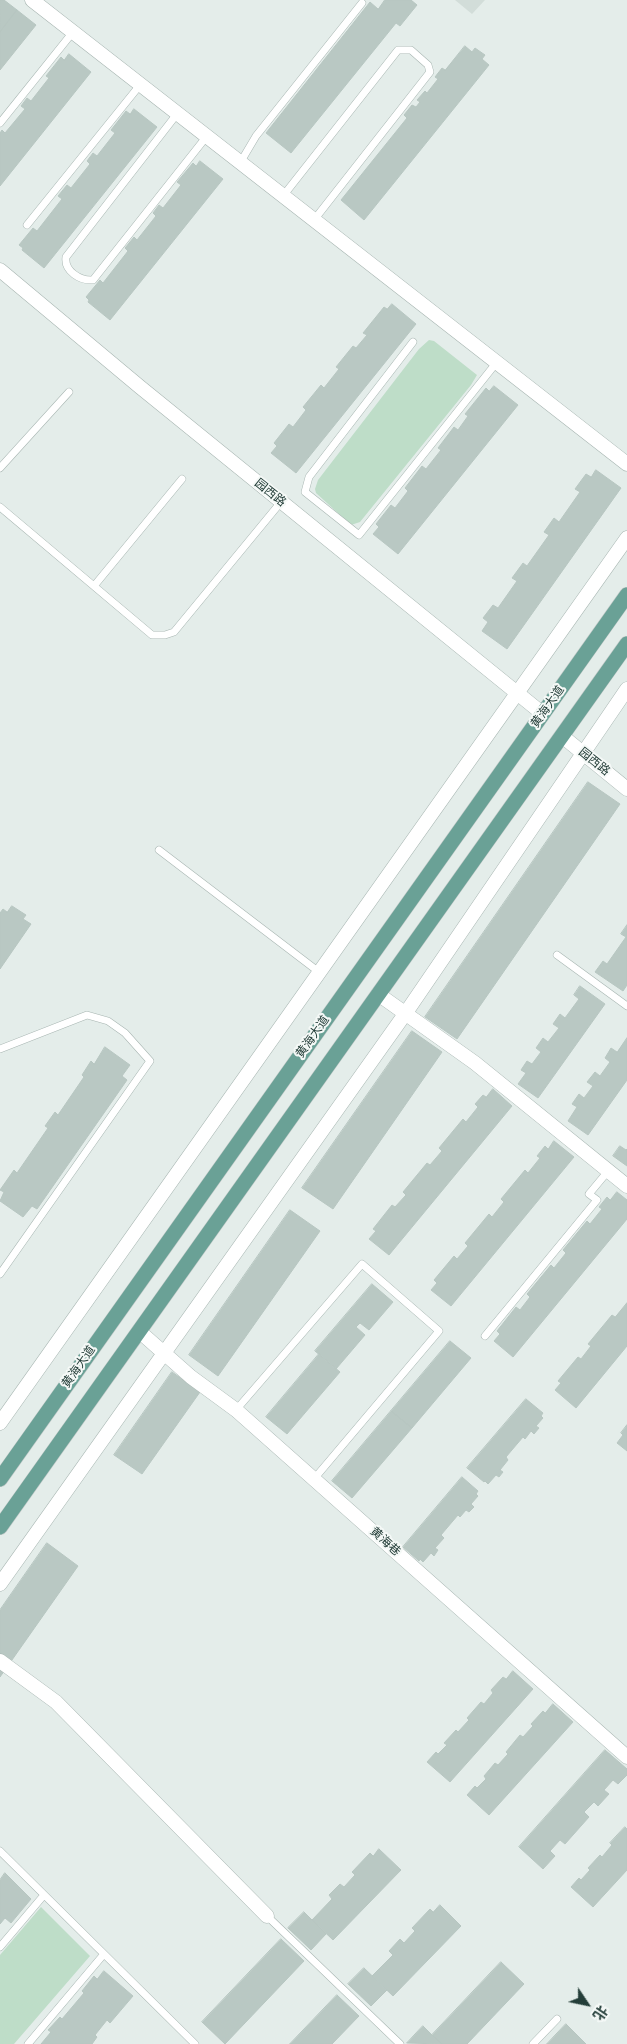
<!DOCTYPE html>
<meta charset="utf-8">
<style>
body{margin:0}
#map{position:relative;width:627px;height:2044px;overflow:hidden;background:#e4edea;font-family:Signika,"Noto Sans SC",sans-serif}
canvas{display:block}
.north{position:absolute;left:562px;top:1979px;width:50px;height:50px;-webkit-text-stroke:4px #f5f9f7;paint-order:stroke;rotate:124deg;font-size:14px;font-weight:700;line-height:20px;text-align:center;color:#243e39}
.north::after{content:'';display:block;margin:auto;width:18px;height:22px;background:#243e39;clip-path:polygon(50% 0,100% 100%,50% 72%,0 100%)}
</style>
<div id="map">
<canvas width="627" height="2044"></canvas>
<div class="north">北</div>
</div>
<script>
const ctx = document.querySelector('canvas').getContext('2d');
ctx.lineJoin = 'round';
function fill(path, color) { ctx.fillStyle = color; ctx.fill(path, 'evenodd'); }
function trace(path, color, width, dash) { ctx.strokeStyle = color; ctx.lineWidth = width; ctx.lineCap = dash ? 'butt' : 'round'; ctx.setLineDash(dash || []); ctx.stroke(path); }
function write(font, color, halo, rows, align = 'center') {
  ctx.font = font + ' Signika,"Noto Sans SC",sans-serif'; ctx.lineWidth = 4; ctx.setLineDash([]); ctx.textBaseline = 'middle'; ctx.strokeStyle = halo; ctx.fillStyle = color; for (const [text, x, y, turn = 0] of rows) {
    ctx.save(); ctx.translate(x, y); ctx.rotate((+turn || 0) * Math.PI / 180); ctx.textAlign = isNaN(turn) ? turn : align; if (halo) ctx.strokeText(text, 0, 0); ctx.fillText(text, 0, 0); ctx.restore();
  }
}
fill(new Path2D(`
 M455 0H485L472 14Z`), '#d2ddd9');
fill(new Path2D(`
 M429 340 434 341 477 375 471 385 360 522 351 525 316 493 315 489 318 480 419 349Z
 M41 1907 90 1956 14 2044H0V1955Z`), '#beddc8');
const building = new Path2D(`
 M0 0H4L17 10 0 32Z
 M385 0H411L417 5 400 26 396 23 291 153 266 133 370 2 378 9Z
 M17 10 36 25 0 70V32Z
 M465 46 472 52 475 48 485 55 482 59 489 65 364 220 341 200 407 118 404 115 412 105 416 107 420 102 417 100 425 91 427 93 438 79 435 77 442 68 445 70Z
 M69 54 91 72 0 186V133L2 130 5 133 25 109 21 106 27 98 31 101 49 78 46 76 61 57 64 60Z
 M134 109 157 127 44 268 22 250 23 248 19 245 33 228 37 231 62 199 58 196 67 185 71 188 90 164 87 161 93 153 97 156 115 133 111 130 126 111 130 114Z
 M200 161 223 179 110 320 88 302 89 300 86 297 100 280 103 283 128 251 125 248 134 237 137 240 156 216 153 213 159 205 163 208 181 185 177 182 193 163 196 166Z
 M392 304 416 324 296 473 271 453 277 446 274 443 289 424 293 427 306 410 303 407 321 385 324 388 339 369 336 367 353 346 356 348 367 335 363 333 384 307 387 309Z
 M494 386 518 405 398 554 373 534 379 527 376 524 391 505 395 508 408 491 405 488 422 466 426 469 441 450 438 448 454 427 458 430 468 416 465 414 486 388 489 391Z
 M596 470 621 488 507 649 482 631 488 622 483 618 493 605 498 608 517 581 512 578 523 563 527 566 549 535 544 532 554 518 559 522 580 492 575 489 586 474 591 477Z
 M588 782 620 804 457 1039 425 1017Z
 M12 906 26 915 23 919 31 924 0 969V913L3 909 7 912Z
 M627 925V985L623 991 595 972 603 961 607 964 626 937 621 934Z
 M580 986 605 1004 538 1098 518 1084 526 1073 521 1070 527 1061 532 1064 541 1052 536 1048 543 1038 548 1042 559 1028 553 1024 560 1014 565 1018 579 999 574 995Z
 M412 1031 442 1052 333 1209 302 1188Z
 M627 1038V1080L588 1135 568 1121 577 1107 572 1104 579 1094 584 1098 593 1086 587 1082 595 1072 600 1076 610 1062 605 1058 611 1048 617 1052Z
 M105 1047 130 1065 122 1076 127 1080 37 1209 32 1206 23 1217 0 1201 4 1192 0 1190 14 1170 17 1173 48 1128 45 1126 55 1112 58 1115 84 1077 82 1075 91 1061 94 1064Z
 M493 1089 512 1106 389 1255 369 1239 376 1231 373 1229 392 1205 395 1207 406 1195 403 1192 427 1163 430 1165 442 1151 439 1148 463 1119 466 1122 478 1107 475 1104 483 1095 486 1097Z
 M554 1141 574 1157 451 1306 431 1290 437 1283 434 1280 454 1256 457 1259 468 1246 465 1243 489 1214 492 1217 504 1202 501 1199 525 1170 528 1173 540 1158 537 1156 545 1146 548 1149Z
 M620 1146 626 1150 627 1149V1166L613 1156Z
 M617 1192 627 1200V1219L513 1357 494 1341 500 1334 497 1331 516 1307 520 1310 530 1297 527 1294 551 1265 554 1268 566 1253 563 1250 587 1221 590 1224 602 1209 599 1207 607 1197 610 1200Z
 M290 1210 320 1231 218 1376 189 1355Z
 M372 1284 393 1302 369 1330 360 1323 356 1327 365 1335 336 1369 315 1351Z
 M627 1303V1346L576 1408 555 1390 561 1383 558 1381 578 1357 581 1359 591 1346 588 1344 612 1315 615 1317Z
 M450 1341 471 1358 412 1428 391 1411Z
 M319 1354 340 1372 287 1434 266 1417Z
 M172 1372 200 1392 142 1474 114 1455Z
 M526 1399 543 1413 541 1416 543 1418 536 1426 539 1428 534 1434 531 1431 525 1439 523 1437 506 1457 508 1460 500 1470 503 1472 499 1477 496 1475 488 1484 485 1481 484 1482 467 1468Z
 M391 1411 412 1428 352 1498 332 1481Z
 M627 1425V1451L617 1443 623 1435 621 1433Z
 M462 1477 478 1491 476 1494 478 1496 471 1504 474 1507 469 1512 466 1510 460 1517 458 1515 441 1535 444 1538 435 1548 438 1550 434 1556 431 1553 423 1562 420 1559 419 1561 403 1547Z
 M47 1543 78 1566 0 1677V1610Z
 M513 1671 533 1689 450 1782 427 1762 436 1752 438 1754 447 1745 444 1743 456 1730 458 1732 469 1720 467 1718 481 1702 484 1704 493 1693 491 1690 503 1677 506 1679Z
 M553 1704 573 1722 489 1815 467 1795 475 1786 477 1788 486 1779 484 1776 495 1763 498 1765 508 1754 506 1752 520 1735 523 1737 533 1726 531 1724 543 1711 545 1713Z
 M605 1750 627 1769V1775L618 1784 613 1780 604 1790 609 1794 598 1806 594 1802 584 1812 589 1817 565 1844 560 1840 550 1851 555 1856 543 1869 519 1847Z
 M625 1827 627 1829V1870L593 1907 571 1887 579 1878 581 1880 590 1870 588 1868 600 1855 602 1857 612 1845 610 1843Z
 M379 1849 401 1870 333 1940 312 1920 332 1899 329 1895 340 1884 344 1887 355 1875 352 1872 370 1853 373 1856Z
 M5 1873 31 1899 11 1923 5 1918 0 1924V1880Z
 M440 1905 461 1926 393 1996 372 1976 393 1955 389 1951 400 1939 404 1943 415 1931 412 1928 430 1909 433 1912Z
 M304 1912 326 1934 311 1950 288 1928Z
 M281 1939 304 1961 225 2044 202 2022Z
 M501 1962 524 1984 467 2044H442L432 2035Z
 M364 1968 387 1990 371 2006 348 1984Z
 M104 1971 133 1996 110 2023 107 2020 95 2035 97 2037 92 2044H41L51 2032 48 2030 60 2017 62 2019 84 1993 82 1991 94 1976 97 1979Z
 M337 1995 359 2016 332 2044H290Z
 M566 2024 586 2044H547Z
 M423 2026 432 2035 442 2044 407 2043Z`);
fill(building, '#b9c8c3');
trace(building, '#b7c6c1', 1);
const lane = new Path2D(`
 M177 114 66 257C64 271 80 281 93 280L207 136
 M0 123 73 32
 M240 163 256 136 362 3
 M283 196 398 50H411L428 65 430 72 314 220
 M27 225 140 85
 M413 342 309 477 305 492 359 535 497 362
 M0 468 69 392
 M0 507 152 635H165L174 632 281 502
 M94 586 182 479
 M159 850 319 972
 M557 955 627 1006
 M0 1049 87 1015 108 1021 125 1033 150 1061 0 1274
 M485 1336 597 1200 589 1194 609 1170
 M236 1410 362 1264 439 1331 314 1479
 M0 1851 195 2044
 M267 1916 400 2044
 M0 1947 44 1895
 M28 2044 104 1954
 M533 2044 557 2019`);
const street = new Path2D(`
 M32 0 627 464
 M0 270 140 387 543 714
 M562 736 627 789
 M378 994 475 1063 627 1186
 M139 1331 191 1377 236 1410 627 1757
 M0 1423 627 538
 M0 1584 405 1014 627 689
 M0 1661 56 1702 267 1916`);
const primary = new Path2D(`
 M0 1479 627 595
 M0 1527 627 644`);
trace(lane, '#a7b5b1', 8);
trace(street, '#a7b5b1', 15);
trace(primary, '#c2c9c8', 16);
trace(lane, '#fff', 7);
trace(street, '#fff', 14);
trace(primary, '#6aa196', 15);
write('12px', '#243e39', '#f5f9f7', [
 ["园西路",270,493,39],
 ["黄海大道",548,707,-55],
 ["园西路",594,762,39],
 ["黄海大道",313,1037,-55],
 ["黄海大道",79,1367,-55],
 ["黄海巷",385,1542,42]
]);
</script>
